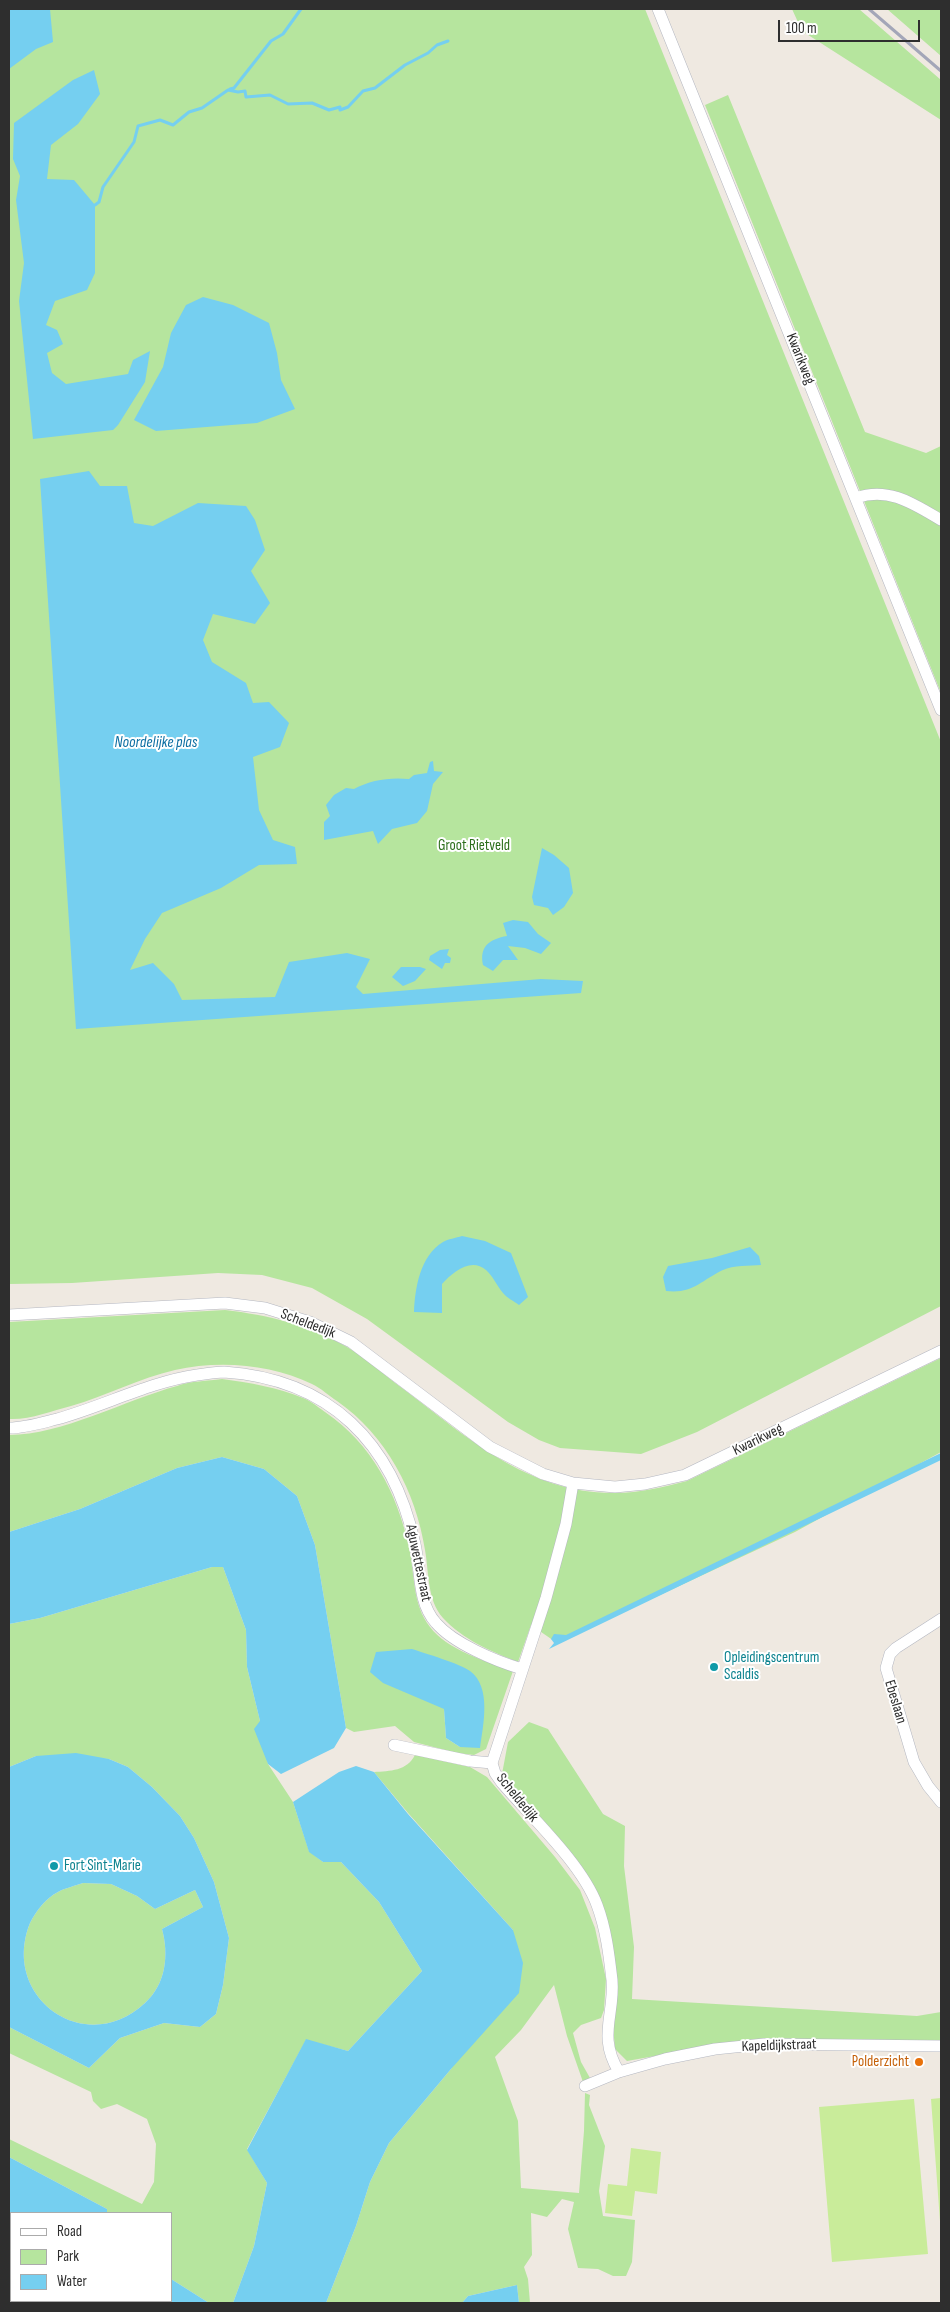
<!DOCTYPE html>
<style>
body{margin:0}
#map{position:relative;width:950px;height:2312px;overflow:hidden;background:#efe9e1;font-family:"Sofia Sans Condensed",sans-serif}
canvas{display:block}
.frame{position:absolute;inset:0;border:10px solid #2e2e2e;pointer-events:none}
.legend{position:absolute;left:10px;top:2212px;width:162px;height:90px;box-sizing:border-box;background:#fff;border:1px solid #ababab;margin:0;padding:6px 9px;list-style:none;font-size:15px;color:#2e2e2e}
.legend li{display:flex;align-items:center;gap:10px;height:25px}
.legend b{width:25px;border:1px solid #ababab}
.scale{position:absolute;left:778px;top:20px;width:142px;height:22px;box-sizing:border-box;border:2px solid #2e2e2e;border-top:0;padding-left:6px;font-size:15px;line-height:18px;white-space:nowrap;color:#2e2e2e;-webkit-text-stroke:4px #fff;paint-order:stroke}
</style>
<div id="map">
<canvas width="950" height="2312"></canvas>
<div class="frame"></div>
<ul class="legend">
<li><b style="height:6px;background:#fff"></b>Road</li>
<li><b style="height:14px;background:#b6e59e"></b>Park</li>
<li><b style="height:14px;background:#75cff0"></b>Water</li>
</ul>
<div class="scale">100 m</div>
</div>
<script>
const ctx = document.querySelector('canvas').getContext('2d');
ctx.lineJoin = 'round';
function fill(path, color) { ctx.fillStyle = color; ctx.fill(path, 'evenodd'); }
function trace(path, color, width, dash) { ctx.strokeStyle = color; ctx.lineWidth = width; ctx.lineCap = dash ? 'butt' : 'round'; ctx.setLineDash(dash || []); ctx.stroke(path); }
function write(font, color, halo, rows, align = 'center') {
  ctx.font = font + ' "Sofia Sans Condensed",sans-serif'; ctx.lineWidth = 4; ctx.setLineDash([]); ctx.textBaseline = 'middle'; ctx.strokeStyle = halo; ctx.fillStyle = color; for (const [text, x, y, turn = 0] of rows) {
    ctx.save(); ctx.translate(x, y); ctx.rotate((+turn || 0) * Math.PI / 180); ctx.textAlign = isNaN(turn) ? turn : align; if (halo) ctx.strokeText(text, 0, 0); ctx.fillText(text, 0, 0); ctx.restore();
  }
}
fill(new Path2D(`
 M9 9H645L941 742V1306L697 1432 641 1454 560 1448 539 1440 508 1422 367 1319 312 1288 262 1275 218 1273 72 1283 9 1284Z
 M792 9H859L941 80V120L802 31Z
 M887 9H941V56Z
 M728 95 865 432 926 453 941 446V693L705 105Z
 M225 1310C268 1315 309 1325 347 1347 367 1358 384 1375 402 1388 467 1437 529 1494 615 1493 640 1493 663 1487 687 1481L941 1358V1452L795 1532 557 1643 531 1625 518 1662C492 1652 462 1639 443 1618 427 1600 429 1572 425 1550 416 1492 386 1435 337 1401 329 1396 321 1388 312 1384 271 1364 219 1360 175 1370 140 1378 106 1396 71 1406 51 1411 30 1420 9 1419V1322Z
 M222 1379C250 1383 277 1387 303 1398 311 1401 318 1407 325 1412 372 1444 397 1493 409 1547 415 1574 412 1604 430 1627 446 1649 487 1662 513 1671L486 1749 474 1755 457 1753 414 1742 395 1726 354 1732 346 1728 315 1545 297 1496 264 1469 222 1457 177 1468 80 1509 9 1532V1435C62 1435 125 1400 177 1386 191 1381 207 1381 222 1379ZM444 1709 460 1747 446 1738Z
 M212 1567H223L246 1630 247 1667 260 1721 268 1764 293 1802 309 1851 323 1862H341L379 1902 422 1971 348 2051 306 2040 247 2149 267 2183 254 2246 233 2303H209L171 2279V2213H107V2209L9 2157V2139L142 2204 154 2182 156 2144 147 2119 117 2104 101 2109 93 2101 91 2092 9 2053V2027L89 2068 120 2038 164 2023 200 2027 216 2014 223 1985 229 1938 214 1882 194 1838 180 1816 152 1787 128 1767 109 1759 36 1756 9 1767V1624L40 1618Z
 M529 1722 548 1729 603 1814 625 1826 624 1866 634 1947 632 1999 917 2016 941 2012V2040L733 2042 627 2061 615 2049 603 1912 540 1822 502 1774 508 1742Z
 M415 1755 470 1767 487 1777 555 1857 580 1890 595 1928 606 1979 604 2010 601 2018 581 2025 573 2033 581 2062 590 2078 583 2082 567 2036 554 1985 521 2030 495 2057 518 2121 521 2188 579 2193 584 2131 585 2093 590 2095 589 2105 605 2146 599 2191 603 2216 635 2220 632 2262 626 2276H613L598 2269 578 2268 568 2229 574 2202 562 2199 547 2217 531 2213 532 2255 524 2267 528 2279 530 2303H519L517 2285 468 2296 462 2303H326L356 2226 370 2182 389 2143 451 2069 513 1930 408 1813 374 1772C390 1771 407 1771 415 1755Z
 M83 1883 111 1884 137 1896 155 1909 195 1890 203 1907 162 1929C169 1955 166 1984 145 2003 85 2059 0 1997 30 1923 36 1911 46 1898 58 1892 65 1888 75 1886 83 1883Z
 M9 2213 11 2227V2301H101L104 2303H9Z`), '#b6e59e');
fill(new Path2D(`
 M941 2098V2235L931 2099Z
 M914 2099 928 2254 832 2262 819 2107Z
 M631 2148 661 2152 657 2194 635 2191 632 2216 605 2213 608 2184 627 2186Z`), '#c9ec9a');
fill(new Path2D(`
 M9 9H50L53 42 36 49 9 69Z
 M94 70 100 94 78 124 51 145 47 179 74 180 95 205V273L87 290 55 301 46 325 57 330 63 344 47 353 52 373 66 384 128 374 133 360 150 351 145 382 118 425 113 430 33 439 19 301 24 263 16 200 20 176 13 159 14 123 73 80Z
 M203 297 233 305 269 323 277 353 281 380 295 409 257 423 156 431 134 420 163 367 171 333 186 305Z
 M89 471 100 486H127L134 523 153 526 198 503 246 506 255 520 265 550 251 571 270 603 255 624 213 614 203 640 212 662 246 683 253 703 269 702 289 723 280 747 253 757 259 810 273 840 295 847 297 864 259 865 221 888 162 913 145 939 130 970 153 963 174 984 182 1000 275 997 289 962 347 953 370 959 356 987 363 994 541 979 583 981 581 993 76 1029 40 479Z
 M433 761 434 771 443 772 433 784 427 811 417 823 392 829 378 844 373 831 324 840V822L330 816 326 805 334 795 346 788 354 789C370 780 390 777 409 779L414 775 427 773 430 762Z
 M542 848 554 855 569 868 573 893 564 907 553 915 548 908 534 905 532 897Z
 M513 920 528 922 538 934 551 943 541 954 525 948 508 946 518 960H503L493 971 483 965C479 946 490 939 507 936L503 923Z
 M449 949 447 955 451 958 450 963H445L442 969 429 960 430 956 440 950Z
 M401 967H420L426 969 415 981 403 986 392 977Z
 M462 1236 485 1241 511 1253 528 1297 519 1305C514 1301 507 1298 503 1293 497 1286 493 1276 486 1270 471 1257 453 1272 442 1284V1313L414 1312C415 1288 420 1256 443 1242 448 1239 456 1238 462 1236Z
 M750 1247 759 1256 761 1265C750 1266 733 1265 723 1270 700 1281 693 1294 666 1291L663 1277 668 1266 712 1258Z
 M941 1453V1460L549 1649 554 1643 551 1639 554 1634 566 1635Z
 M222 1457 264 1469 297 1496 315 1545 346 1728 334 1748 281 1774 268 1764 254 1729 260 1721 247 1667 246 1630 223 1567H212L40 1618 9 1624V1532L80 1509 177 1468Z
 M412 1649C424 1653 461 1664 470 1671 492 1687 483 1726 480 1748L460 1747 446 1738 444 1709 383 1683 370 1672 376 1652Z
 M76 1753 109 1759 128 1767 152 1787 180 1816 194 1838 214 1882 229 1938 223 1985 216 2014 200 2027 164 2023 120 2038 89 2068 9 2027V1767L36 1756ZM83 1883 111 1884 137 1896 155 1909 195 1890 203 1907 162 1929C169 1955 166 1984 145 2003 85 2059 0 1997 30 1923 36 1911 46 1898 58 1892 65 1888 75 1886 83 1883Z
 M356 1766 374 1772 408 1814 513 1930 523 1963 519 1993 451 2069 389 2143 370 2182 356 2226 326 2303H233L254 2246 267 2183 247 2150 306 2039 348 2051 422 1971 379 1902 341 1862H323L309 1852 293 1802 339 1772Z
 M9 2157 107 2209V2213H11V2227L9 2213Z
 M171 2279 209 2303H104L101 2301H171Z
 M517 2285 519 2303H462L468 2296Z`), '#75cff0');
trace(new Path2D(`
 M230 89 234 88 271 41 283 34 301 9
 M95 205 99 202 103 187 134 142 138 126 160 120 173 125 189 112 202 108 228 90 238 92 245 91 246 97 270 95 288 104 312 103 329 110 340 107V110L348 107 363 91 375 88 405 65 428 53 437 45 448 41`), '#75cff0', 3);
const minor = new Path2D(`
 M658 9 941 710
 M856 498C888 486 914 504 941 520
 M9 1315 225 1303 265 1308 310 1322 351 1342 490 1447 543 1474 573 1483 615 1487 645 1484 685 1475 941 1351
 M9 1428C25 1428 41 1423 57 1419 104 1406 149 1382 197 1375 206 1374 215 1372 224 1372 330 1379 393 1443 415 1544 421 1570 417 1602 436 1623 454 1644 496 1661 522 1669
 M573 1483 566 1524 546 1598 492 1763 495 1773 502 1783C531 1817 582 1864 597 1905 606 1929 609 1954 612 1980 615 2015 597 2036 619 2072
 M941 1619 896 1648 890 1654 886 1668 914 1762 928 1786 941 1802
 M394 1745 470 1761 492 1763
 M585 2086 619 2072 665 2059 715 2049 764 2044 941 2046`);
trace(minor, '#b4b7c1', 12);
trace(minor, '#fff', 11);
trace(new Path2D(`
 M869 9 941 71`), '#a3a6b8', 3);
for (const [x, y, r, color] of [
 [714,1667,5,"#0f9aa8"],
 [54,1866,5,"#0f9aa8"],
 [919,2062,5,"#e8710a"]
]) { const dot = new Path2D(); dot.arc(x, y, r, 0, 2 * Math.PI); ctx.fillStyle = color; ctx.fill(dot); trace(dot, '#fff', 2); }
write('15px', '#2e2e2e', '#fff', [
 ["Kwarikweg",800,359,68],
 ["Scheldedijk",308,1324,21],
 ["Kwarikweg",758,1440,-26],
 ["Aguwettestraat",418,1563,78],
 ["Ebeslaan",895,1702,73],
 ["Scheldedijk",517,1798,51],
 ["Kapeldijkstraat",779,2046,-2]
]);
write('15px', '#2c6e1b', '#fff', [
 ["Groot Rietveld",474,846]
]);
write('15px', '#0d838f', '#fff', [
 ["Opleidingscentrum",724,1658],
 ["Scaldis",724,1675],
 ["Fort Sint-Marie",64,1866]
], 'left');
write('15px', '#c56008', '#fff', [
 ["Polderzicht",909,2062]
], 'right');
write('italic 16px', '#0d6fa3', '#fff', [
 ["Noordelijke plas",156,743]
]);
</script>
